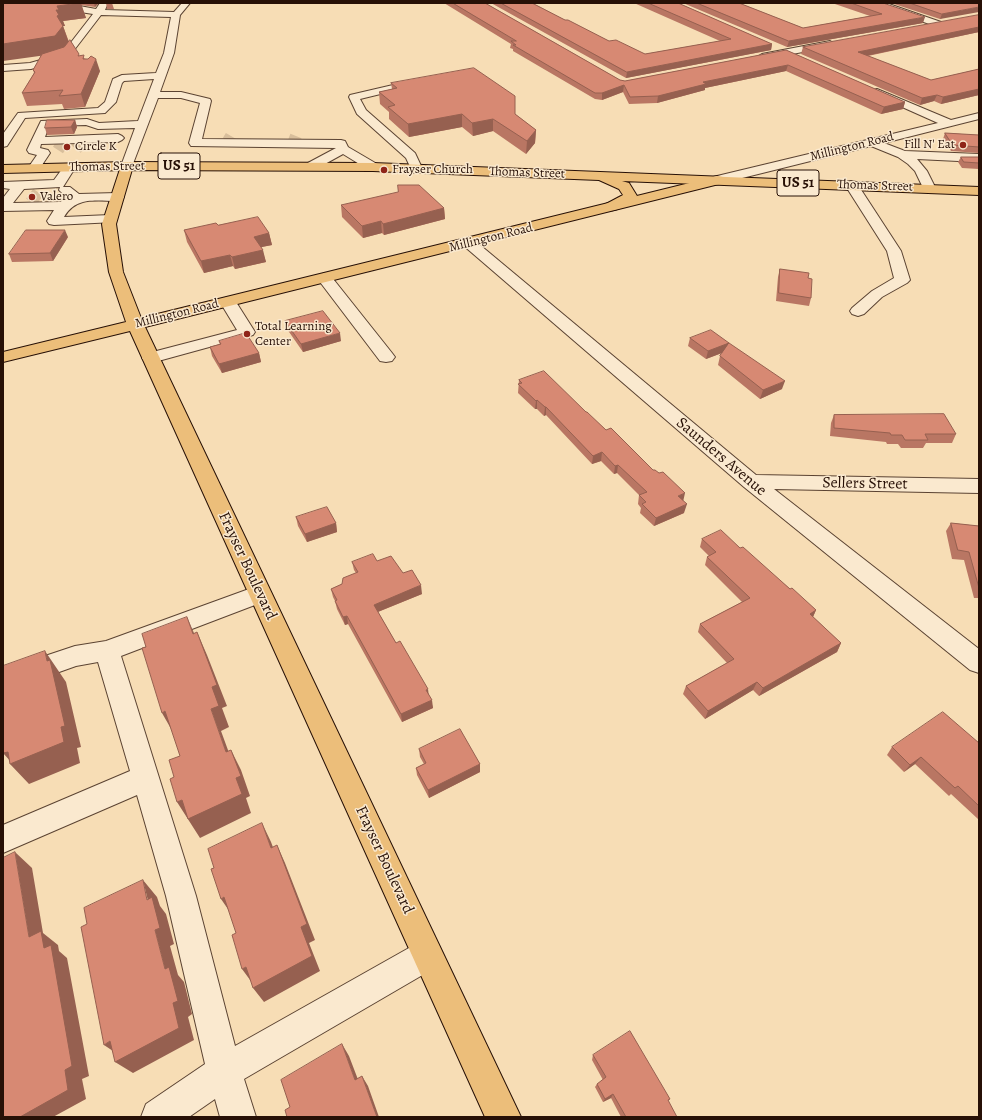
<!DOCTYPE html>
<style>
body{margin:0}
#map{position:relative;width:982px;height:1120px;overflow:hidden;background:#f7ddb5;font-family:Alegreya,serif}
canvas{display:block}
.frame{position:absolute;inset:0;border:4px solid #271006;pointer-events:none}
</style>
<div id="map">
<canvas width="982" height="1120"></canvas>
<div class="frame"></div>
</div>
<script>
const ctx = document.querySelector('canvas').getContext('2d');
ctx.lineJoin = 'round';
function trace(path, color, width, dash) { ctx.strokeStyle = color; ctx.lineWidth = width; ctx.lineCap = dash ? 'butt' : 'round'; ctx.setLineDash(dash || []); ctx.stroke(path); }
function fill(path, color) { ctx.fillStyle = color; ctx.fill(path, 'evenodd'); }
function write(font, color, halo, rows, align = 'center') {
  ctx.font = font + ' Alegreya,serif'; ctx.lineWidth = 3; ctx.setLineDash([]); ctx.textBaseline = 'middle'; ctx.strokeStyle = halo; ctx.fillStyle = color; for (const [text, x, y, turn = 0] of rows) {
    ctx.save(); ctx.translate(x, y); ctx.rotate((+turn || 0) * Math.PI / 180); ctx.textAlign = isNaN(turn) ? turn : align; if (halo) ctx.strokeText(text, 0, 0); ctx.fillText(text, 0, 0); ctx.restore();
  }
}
trace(new Path2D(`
 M228 141 231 136
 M294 141 296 136
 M76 149 80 144
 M58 150 62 144
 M31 202 39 191`), '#d8be9b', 12, [12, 6]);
const minor = new Path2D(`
 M100 3H108L105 10 174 12 182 3H190L180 15 174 53 160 92H181L210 99 211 101 202 139 341 140 345 141 348 147 377 164 379 167 377 170H369L343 154 314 170H306L304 167 306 164 336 148 191 146 189 143 200 103 181 98H158L131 169H123L121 166 135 128 98 129 86 125 49 126 45 137 118 134 122 136 124 138 122 140 118 142 41 144 40 148 48 150 50 153 38 171H30L28 168 37 155 29 153 27 150 41 121 87 119 99 123 138 121 154 79 124 81 122 83 116 102 105 113 25 118 7 146 3 147V134L18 113 98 108 105 102 113 79 122 75 156 73 164 53 171 17 101 15 68 58 31 69 3 71V65L30 63 62 54 93 14 74 11 3 17V11L74 5 96 9Z
 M874 3H886L941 22 942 24 941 26H935L875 5Z
 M830 41 835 44 833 46 762 60 757 57 762 54Z
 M393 85 397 86 398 88 397 90 360 99 366 110 415 153 422 168 420 171H412L406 158 357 114 349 97 350 95Z
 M877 89 951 120 979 113V119L884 143 905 151 979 154V162L917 159 927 171 936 189 935 192H925L915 171 908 164 898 157 871 146 718 184 713 183 712 180 713 177 938 123 873 94 872 92 873 90Z
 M69 164 73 165 75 168 63 187H70L79 194 117 193 122 194 124 197 122 200 117 201C96 201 76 196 64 217L110 215 115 216 117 219 115 222 54 225 49 224 47 221 54 210 3 211V198L10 189 3 188V182L54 180 65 165ZM60 187 59 190 67 198 60 202 13 203 24 189Z
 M851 181 856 182 901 251 910 280 907 283 882 297 864 314 858 316 852 314 850 311 852 308 872 291 894 278 887 251 845 185 846 182Z
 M469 239 474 240 756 475 979 479V493L774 489 979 649V673L970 670 744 487 464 246 462 243 464 240Z
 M325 273 330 275 392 353 395 357 392 361 386 362 380 361 317 278 320 275Z
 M228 297 234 299 236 302 255 332 253 335 151 363 145 362 142 358 145 354 237 330 220 302 222 299Z
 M260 585 268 588 271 594 268 600 121 656 196 896 235 1046 416 944 427 939 438 944 443 955 438 966 244 1079 256 1117H220L215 1099 189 1117H141L146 1104 205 1064 166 896 137 795 3 853V825L130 771 98 662 76 666 3 692V670L75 646 106 641Z`);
const major = new Path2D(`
 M127 162 131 163 133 166 116 224 123 272 141 318 718 176 723 177 724 180 723 183 145 327 521 1117H485L130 331 3 362V352L126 322 109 272 102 224 121 166 123 163Z`);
const highway = new Path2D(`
 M127 162 373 163 979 187V195L622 181 629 183 637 196C631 204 616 212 606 210L604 207 606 204 623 195 619 189 599 180 373 171 127 170 3 173V165Z`);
trace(minor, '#5b4332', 2);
trace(major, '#271006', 2);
trace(highway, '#271006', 2);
fill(minor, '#fae9cf');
fill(major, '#ecbe7a');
fill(highway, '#ecbe7a');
fill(new Path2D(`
 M3 3H99L95 7 81 5 86 18 63 21 65 26H63L69 42 79 56 86 59 100 71 85 107 64 109 62 104 27 106 22 93 34 73 33 70 41 56Z
 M106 3H112L114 9H107Z
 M444 3H485L620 80 625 81 786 50 905 102 903 109 881 114 786 71 705 88V90L657 103 629 104 623 92 602 100 595 99 513 51V49L510 48 511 44Z
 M491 3H532L565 20 609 41 645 54 720 41 634 3H678L772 44 771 50 626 78Z
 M683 3H739L803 28 870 16 832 3H883L923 23 787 47Z
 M891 3H979L940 19Z
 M979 15V32L868 56 931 80 979 69V95L941 104 934 101 920 105 801 54 803 47Z
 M391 83 515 114 536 130 535 143 526 154 493 131 473 136 462 127 409 137 389 119V112L380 104 379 92 392 89Z
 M75 120 77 127 74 134 47 135 45 128Z
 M945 133 979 135V153L951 151 943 139Z
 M961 157 979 163V169L962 168 958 162Z
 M341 205 444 208 445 219 384 235 382 233 363 238 342 217Z
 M218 225 269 233 272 245 261 247 266 262 235 269 233 266 204 273 187 242 184 230Z
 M68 237 53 261 12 262 9 254Z
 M780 269 808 278 811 298 809 306 776 301 778 277Z
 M285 321 341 341 303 352 287 329Z
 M690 338 729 343 728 344 782 389 760 399 718 365 720 356 722 353 706 359 688 346Z
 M219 341 259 353 261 362 222 373 212 356 210 347 220 345Z
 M519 380 586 412 606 430 683 501 684 513 654 526 640 513 641 508 638 504 639 495 617 473 614 474 601 461 592 464 546 415 544 416 537 409H535L518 393Z
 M834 415 956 434 952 443H926L923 448H901L898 444H887L886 442 830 436 831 423Z
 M296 517 336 523 337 532 307 542 298 526Z
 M951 523 979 526V598H974L964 560 952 559 946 531Z
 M702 539 740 548 816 610 813 617 841 643 837 652 759 696 753 690 705 719 683 694 686 686 727 663 698 632 700 624 742 602 705 565 707 557 709 556 700 547Z
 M377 561 403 573 422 594 378 612 396 643 429 695 433 708 402 722 348 624 345 625 337 609 335 601 333 597 331 589 342 584 356 573 354 570 352 562Z
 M979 743V818L978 819 951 794 949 796 915 764 904 772 887 755 892 747Z
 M419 749 480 764V772L429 798 417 775 416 768 424 764 420 757Z
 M593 1055 670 1099 668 1101 677 1117H621L611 1098 603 1102 595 1087 597 1084 603 1080 592 1060Z`), '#b97663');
fill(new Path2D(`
 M81 3 86 18 63 21 65 26H63L69 43 61 53 3 61V44L57 16 56 10 57 6Z
 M94 3H99L95 7Z
 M979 7V12L940 19 942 14Z
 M925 17 923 23 787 47 789 41Z
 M979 27V32L856 58 858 52Z
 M772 44 771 50 626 78 627 72Z
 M96 59 100 71 85 107 81 94Z
 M788 65 786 71 705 88V90L657 103 658 96 703 82Z
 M624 85 623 92 602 100V93Z
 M979 89V95L941 104 943 97Z
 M937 95 934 101 920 105 922 98Z
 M905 102 903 109 881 114 884 107Z
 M462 114V127L409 137 408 124Z
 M493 119V131L473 136 472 123Z
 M75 120 77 127 74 134 71 127Z
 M536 130 535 143 526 154 527 141Z
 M444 208 445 219 384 235 383 224Z
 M381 221 382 233 363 238 362 226Z
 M65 230 68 237 53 261 50 253Z
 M269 233 272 245 257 248 254 237Z
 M263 250 266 262 235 269 232 257Z
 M230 255 233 266 204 273 201 261Z
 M340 333 341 341 303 352 301 344Z
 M729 343 727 351 706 359 708 351Z
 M259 353 261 362 222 373 219 364Z
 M785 381 782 389 760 399 763 390Z
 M537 400V409H535L536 401Z
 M545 407H546V415L544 416Z
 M602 452 601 461 592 464 593 456Z
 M618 465 617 473 614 474 615 466Z
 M685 493 683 502 678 496Z
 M687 504 684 513 654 526 656 518Z
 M336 523 337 532 307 542 305 534Z
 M421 585 422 594 375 613 374 605Z
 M816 610 812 619 810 614Z
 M347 616 348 624 345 625 343 617Z
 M187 617 197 640 193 634Z
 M197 632 207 655 227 706 222 708 229 727 221 731 236 772 226 752 211 709 212 687Z
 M841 643 837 652 759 696 763 688Z
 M45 651 66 682 81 747 77 748 80 763 29 784 10 764 12 763 3 753 47 661Z
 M757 682 753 690 705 719 708 711Z
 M428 689 429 697 426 690Z
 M432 700 433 708 402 722 401 714Z
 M165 711 174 734 162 713Z
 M231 750 241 770 250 796 246 798 251 813 200 838 177 802 236 778Z
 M921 757 915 764 904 772 910 765Z
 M480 764V772L429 798 428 790Z
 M262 823 271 842 280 866 271 848Z
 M277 845 285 863 315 940 309 943 320 971 264 1002 253 988 301 927Z
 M15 852 32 868 43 933 58 945 59 951 67 958 89 1076 82 1079 86 1099 53 1117H20L65 1070 29 937Z
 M143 880 157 897 160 906 166 914 174 944 170 946 178 975 184 982 192 1014 188 1017 194 1040 133 1073 115 1062 173 1003 165 969 155 930Z
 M224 897 232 915 221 899Z
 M246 967 253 984 242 969Z
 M110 1041 122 1057 104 1045Z
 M342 1044 349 1056 362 1090 355 1080Z
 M362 1076 368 1086 379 1117H377Z
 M613 1094 611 1098 603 1102 605 1099Z`), '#966050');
const building = new Path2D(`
 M3 3H80L57 6 59 10H56L59 15 57 16 63 26 55 36 3 44Z
 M453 3H485L620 80 625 81 786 50 905 102 884 107 788 65 703 82 706 84 658 96 630 97 624 85 602 93H595L513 45H516L511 41H516Z
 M501 3H532L565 20H568L609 41 616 40 645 54 731 39 648 3H678L772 44 627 72Z
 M697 3H739L803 28 882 14 851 3H883L925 17 789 41Z
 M910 3H979V7L942 14Z
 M979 15V27L858 52 931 80 979 69V89L943 97 937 95 922 98 803 47Z
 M70 40 79 54 78 56 84 55 83 59H88L91 56 96 59 81 94 59 96 63 90 22 93 35 72 33 70 42 54 64 47Z
 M474 68 515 96V114L536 130 527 141 493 119 472 123 462 114 408 124 388 107 395 105 379 92 397 88 391 83Z
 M47 120H75L71 127 45 128Z
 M945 133 979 135V147L953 145Z
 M961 157H979V163L964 162Z
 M398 185H419L444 208 383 224 381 221 362 226 341 205 398 192Z
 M258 217 269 233 254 237 263 250 232 257 230 255 201 261 184 230 216 223 218 225Z
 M26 230H65L50 253 9 254Z
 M780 269 809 273 808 278 812 279 811 298 779 293Z
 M323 311 340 333 301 344 285 321Z
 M711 330 729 343 708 351 690 338Z
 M246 333 259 353 219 364 210 347 221 344 219 341Z
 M729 343 785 381 763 390 720 356Z
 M544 371 586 412H587L606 430 611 428 653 470H655L659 473 663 472 685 493 678 496 687 504 656 518 642 504 646 502 639 495 647 492 618 465 615 466 602 452 593 456 546 407H545L537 400 536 401 518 384 522 383 519 380Z
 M944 414 956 434H925L928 440H905L902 435H891L890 433 834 428V415Z
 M327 507 336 523 305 534 296 517Z
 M951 523 979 526V588L969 552 958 550Z
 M721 530 740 548 743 547 790 589 792 588 816 610 810 614 841 643 763 688 757 682 708 711 686 686 734 659 700 624 750 598 707 557 716 552 702 539Z
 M373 554 377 561 391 556 403 573 412 570 421 585 374 605 396 643 400 641 428 689 426 690 432 700 401 714 347 616 343 617 335 601 337 600 331 589 342 584 343 578 358 572 352 562Z
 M187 617 193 634 197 632 217 685 212 687 219 706 211 709 226 752 231 750 241 776 236 778 242 794 188 819 182 800 177 802 170 779 174 777 169 760 180 756 165 711 162 713 142 648 146 647 142 634Z
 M45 651 47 661 50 660 65 726 61 727 64 742 10 764 8 752 3 753V666Z
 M943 712 979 743V806L958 786 955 788 921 757 910 765 892 747Z
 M460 729 480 764 428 790 416 768 426 763 419 749Z
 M262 823 271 848 277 845 307 924 301 927 312 956 253 988 246 967 242 969 232 935 236 933 224 897 221 899 211 869 214 868 208 849Z
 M15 852 29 937 41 931 44 948 51 945 72 1066 65 1070 68 1090 20 1117H3V858Z
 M143 880 147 900 152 897 160 928 155 930 165 969 169 967 178 1001 173 1003 179 1028 115 1062 110 1041 104 1045 81 927 87 924 84 908Z
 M630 1031 670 1099 668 1100 677 1117H626L613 1094 605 1099 597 1084 606 1077 593 1055Z
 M342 1044 355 1080 362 1076 377 1117H287L285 1110 290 1107 281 1080Z`);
fill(building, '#d78973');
trace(building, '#966050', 1);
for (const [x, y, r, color] of [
 [963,145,4,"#8f2418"],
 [67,147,4,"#8f2418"],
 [384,170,4,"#8f2418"],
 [32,197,4,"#8f2418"],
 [247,334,4,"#8f2418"]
]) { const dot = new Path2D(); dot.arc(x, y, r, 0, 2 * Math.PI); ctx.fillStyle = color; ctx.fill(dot); trace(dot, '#fae9cf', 1.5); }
write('13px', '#271006', '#fae9cf', [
 ["Fill N' Eat",955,145,"right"],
 ["Circle K",75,147],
 ["Frayser Church",392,170],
 ["Valero",40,197],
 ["Total Learning",255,327],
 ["Center",255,342]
], 'left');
write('13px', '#271006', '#fae9cf', [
 ["Millington Road",852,147,-14],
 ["Thomas Street",107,167,-1],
 ["Thomas Street",527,173,2],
 ["Thomas Street",875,186,2],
 ["Millington Road",491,238,-14],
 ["Millington Road",177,314,-14]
]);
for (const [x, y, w] of [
 [179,166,42],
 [798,183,42]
]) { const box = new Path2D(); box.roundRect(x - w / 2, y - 13, w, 26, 3); ctx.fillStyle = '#fae9cf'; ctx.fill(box); trace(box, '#271006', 1); }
write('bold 15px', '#271006', null, [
 ["US 51",179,166],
 ["US 51",798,183]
]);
write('16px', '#271006', '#fae9cf', [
 ["Saunders Avenue",721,457,40],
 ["Sellers Street",865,484,1],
 ["Frayser Boulevard",247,566,65],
 ["Frayser Boulevard",384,860,65]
]);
</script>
